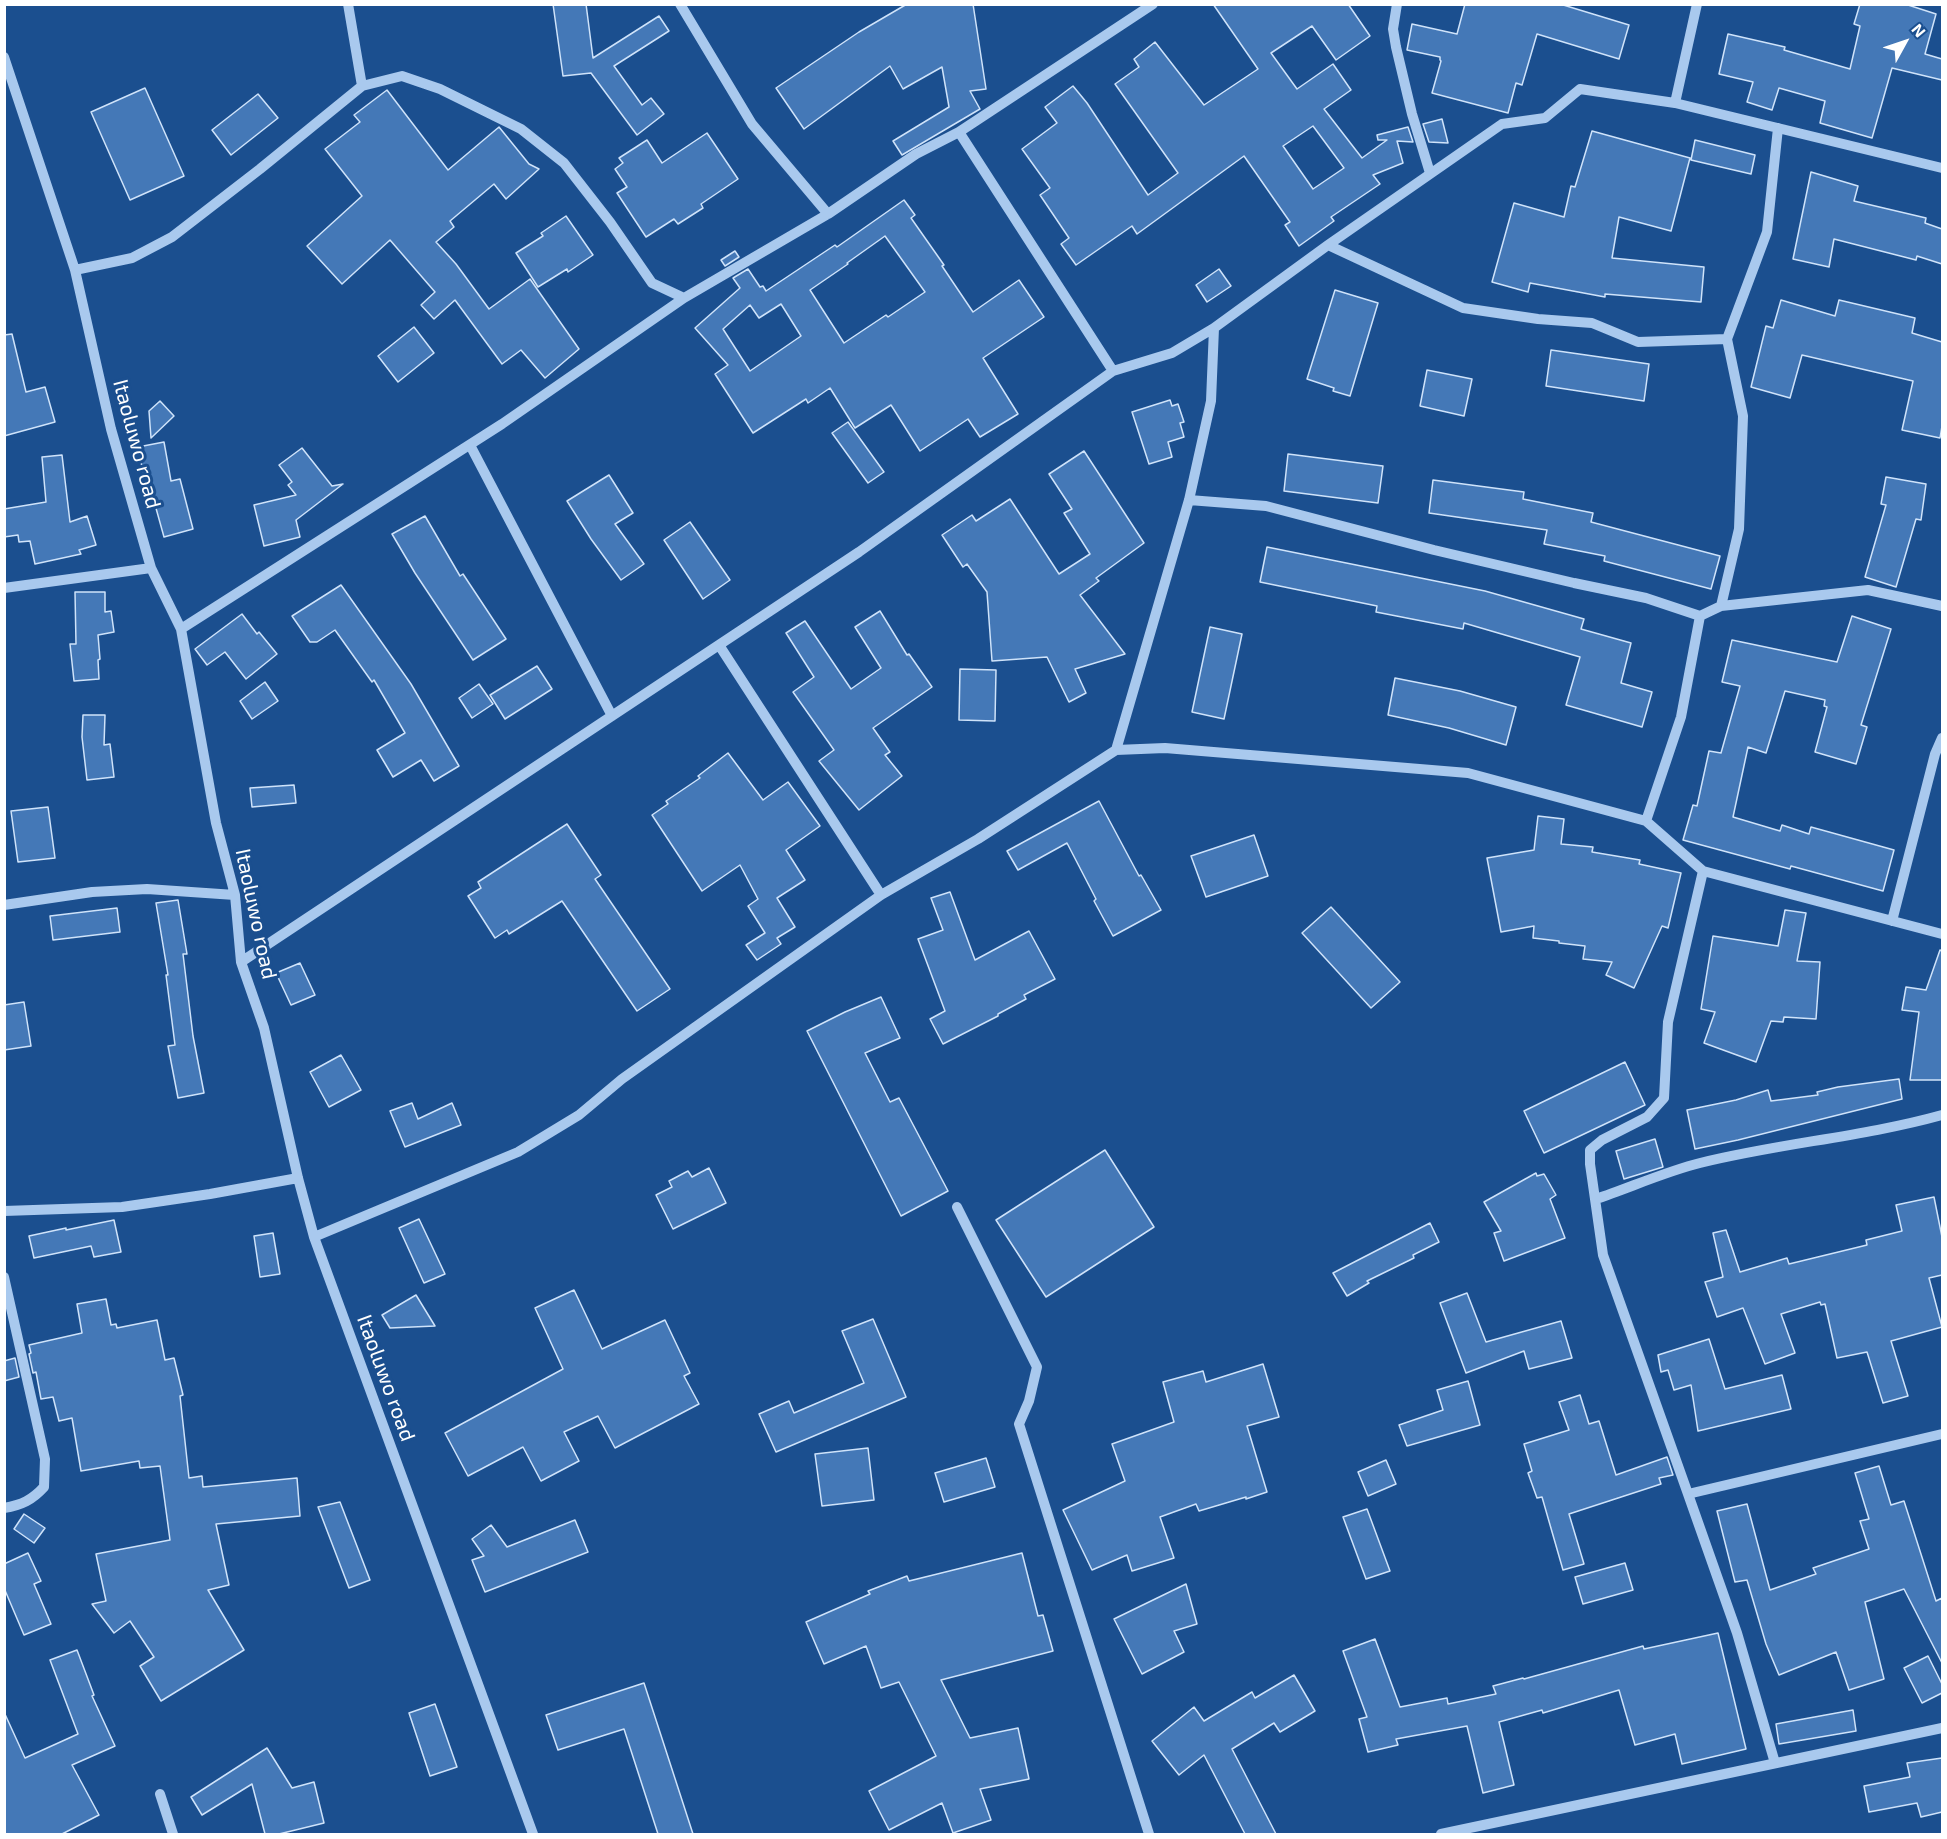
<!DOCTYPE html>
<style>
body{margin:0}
#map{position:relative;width:1947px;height:1839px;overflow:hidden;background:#1b4f8f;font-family:"Exo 2",sans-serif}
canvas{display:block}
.frame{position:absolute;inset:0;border:6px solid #fff;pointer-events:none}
.north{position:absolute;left:1875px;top:12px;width:60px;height:60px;-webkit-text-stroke:4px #1b4f8f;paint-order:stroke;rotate:50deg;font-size:16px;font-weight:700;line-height:24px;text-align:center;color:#fff}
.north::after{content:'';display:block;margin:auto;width:21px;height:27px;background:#fff;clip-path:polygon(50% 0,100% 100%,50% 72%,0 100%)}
</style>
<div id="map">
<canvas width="1947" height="1839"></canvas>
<div class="frame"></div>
<div class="north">N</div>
</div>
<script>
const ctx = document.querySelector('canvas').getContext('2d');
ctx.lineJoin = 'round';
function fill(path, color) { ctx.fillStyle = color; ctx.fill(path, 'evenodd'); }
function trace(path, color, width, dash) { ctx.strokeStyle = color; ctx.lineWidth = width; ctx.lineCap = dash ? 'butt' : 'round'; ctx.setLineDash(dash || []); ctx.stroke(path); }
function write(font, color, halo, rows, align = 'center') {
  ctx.font = font + ' "Exo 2",sans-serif'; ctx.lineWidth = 6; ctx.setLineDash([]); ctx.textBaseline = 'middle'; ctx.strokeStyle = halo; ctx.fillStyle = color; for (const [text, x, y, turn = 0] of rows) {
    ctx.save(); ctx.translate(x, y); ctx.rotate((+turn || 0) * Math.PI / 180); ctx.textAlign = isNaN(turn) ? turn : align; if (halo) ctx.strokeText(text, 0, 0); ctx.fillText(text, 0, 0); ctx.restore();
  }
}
const building = new Path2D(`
 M553 4H586L593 58 659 16 669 31 614 66 642 105 651 98 664 114 637 135 591 73 563 76Z
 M907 4H973L986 89 970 91 980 109 902 155 893 141 949 107 942 67 903 89 890 66 804 129 776 88 859 32Z
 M1213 4H1348L1370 36 1336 60 1312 26 1271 53 1297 89 1333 64 1351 90 1324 109 1362 158 1387 140H1378L1377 135 1408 127 1413 142 1397 141 1403 163 1373 175 1380 184 1331 217 1334 221 1299 246 1285 225 1290 222 1244 156 1137 234 1132 226 1076 265 1061 244 1069 238 1040 195 1050 188 1022 149 1057 123 1045 107 1073 86 1087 103 1148 195 1178 173 1115 84 1139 67 1134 59 1155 42 1204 105 1258 69ZM1313 126 1344 168 1313 189 1283 146Z
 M1465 4H1560L1629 25 1619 59 1537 34 1522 85 1516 83 1508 113 1432 93 1441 61 1440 60V57L1407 50 1412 24 1457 34Z
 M1860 4H1905L1936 14 1925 54 1942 59V80L1892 68 1872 138 1820 123 1825 101 1779 88 1772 110 1747 102 1753 82 1719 74 1728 34 1785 47 1784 50 1850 69 1860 26 1854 24Z
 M145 88 184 176 130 200 91 112Z
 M387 90 448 170 499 127 529 164 539 169 506 199 494 184 450 221 454 227 436 242 456 264 489 309 530 279 579 349 545 378 521 350 502 364 455 300 434 319 421 305 435 292 390 240 342 284 307 246 362 196 325 149 360 122 354 115Z
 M258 94 278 118 231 155 212 130Z
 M1442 119 1448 143 1429 142 1423 124Z
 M1592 131 1690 158 1671 231 1619 217 1612 258 1704 267 1701 302 1605 294V297L1530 283 1528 292 1492 282 1514 203 1564 217 1571 186 1575 187Z
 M707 133 738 179 701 204 703 208 678 224 674 219 646 237 617 193 627 187 615 169 623 163 619 158 647 140 662 163Z
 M1695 140 1755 155 1751 174 1691 160Z
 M1811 172 1858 186 1854 201 1926 218 1925 223 1942 229V264L1917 256 1916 260 1834 239 1829 267 1793 259Z
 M904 200 915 215 911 218 944 265 942 266 973 312 1019 280 1044 317 983 358 1018 414 980 437 968 419 920 451 891 405 855 428 830 388 808 403 806 399 753 433 715 374 728 365 695 328 740 288 733 278 748 269 760 287 763 286 766 291 835 245 837 247ZM885 236 925 292 888 317 886 315 844 343 810 290 848 264 847 263ZM781 304 801 336 750 371 723 329 750 305 759 318Z
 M566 216 593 255 568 272 567 269 538 287 516 253 543 236 541 233Z
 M735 251 739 257 725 266 721 260Z
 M1219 269 1231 286 1207 302 1196 285Z
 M1335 290 1378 303 1350 396 1333 391 1334 388 1307 379Z
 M1781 300 1835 316 1839 300 1915 318 1912 333 1942 342V426L1940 438 1902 430 1913 381 1802 355 1790 398 1751 387 1766 326 1773 328Z
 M414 327 434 353 398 382 378 356Z
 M12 334 26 392 45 387 55 422 4 436V335Z
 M1551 350 1649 364 1644 401 1546 386Z
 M1427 370 1472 379 1464 416 1420 406Z
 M1170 400 1172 406 1178 404 1184 422 1180 423 1184 437 1168 442 1172 457 1149 464 1132 412Z
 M160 401 174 416 151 438 149 411Z
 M848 422 884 472 868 483 832 433Z
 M164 442 171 481 180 479 193 529 164 537 154 501 149 502 138 447Z
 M302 448 332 486 343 484 296 520 300 537 264 546 254 505 296 495 288 485 292 482 279 465Z
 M1084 451 1144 543 1096 578 1099 581 1080 595 1125 654 1075 669 1086 693 1069 702 1047 657 992 661 987 592 967 564 963 567 942 535 972 515 976 521 1010 499 1059 574 1090 554 1064 513 1072 509 1049 474Z
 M1288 454 1383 466 1378 503 1284 491Z
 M62 455 70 522 87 516 96 545 79 550 81 554 35 564 30 541 19 542 18 535 4 537V509L46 502 42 457Z
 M609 475 633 513 615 524 644 564 621 580 591 539 567 501Z
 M1886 477 1926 484 1921 520 1916 519 1896 587 1865 577 1886 505 1881 504Z
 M1433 480 1524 492 1523 499 1593 513 1591 522 1720 556 1711 589 1604 561 1605 556 1544 544 1547 530 1429 513Z
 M425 516 460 576 463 574 506 639 473 660 415 573 392 534Z
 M690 522 730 580 703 599 664 540Z
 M1267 547 1485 591 1584 619 1581 629 1631 643 1621 683 1652 692 1642 727 1566 705 1580 657 1464 623 1463 629 1376 612 1377 606 1260 582Z
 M341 585 411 684 459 766 434 781 421 760 393 777 377 750 405 733 374 680 372 682 335 630 317 642H310L292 616Z
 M75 592H105V612L111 611 114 632 98 635 100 659 98 660 99 679 74 681 70 644H76Z
 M880 611 907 655 909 654 932 687 873 728 890 752 885 755 902 776 859 810 819 761 834 750 793 692 814 677 786 633 805 621 851 689 881 668 855 627Z
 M242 614 257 634 259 632 277 654 246 679 225 652 207 665 195 649Z
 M1852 616 1891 629 1861 725 1867 727 1856 764 1815 752 1827 707 1824 706 1825 700 1785 691 1766 753 1748 747 1733 817 1780 831 1782 825 1809 834 1811 827 1894 850 1883 891 1791 866 1790 869 1683 840 1693 805 1697 806 1709 751 1721 753 1740 686 1722 682 1732 640 1837 662Z
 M1210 627 1242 634 1224 719 1192 712Z
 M537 666 552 689 505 719 490 695Z
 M960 669 996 670 995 721 959 720Z
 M1395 678 1460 691 1516 707 1506 745 1449 728 1388 715Z
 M265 682 278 701 252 719 240 701Z
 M479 684 493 704 472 718 459 698Z
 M83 715H105L104 745 110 744 114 777 87 780 82 737Z
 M728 753 763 800 788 782 820 826 786 850 805 880 777 898 795 927 777 938 781 944 757 960 746 945 765 933 748 906 758 899 740 865 702 891 652 815 668 804 666 801 700 778 698 776Z
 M294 785 296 803 252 807 250 788Z
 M1099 801 1139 876 1141 875 1161 910 1113 936 1094 901 1096 899 1067 843 1018 870 1007 851Z
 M48 807 55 858 18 862 11 811Z
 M1538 816 1564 819 1561 844 1593 847 1592 852 1640 860 1639 864 1681 873 1668 928 1662 926 1634 988 1606 975 1612 962 1583 959 1585 946 1559 943V941L1533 938 1534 926 1501 932 1487 858 1534 850Z
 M567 824 601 875 595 879 670 989 637 1011 562 901 509 934 507 930 495 938 468 896 481 888 478 882Z
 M1254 835 1268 876 1206 897 1191 856Z
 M950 892 975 960 1029 931 1055 979 1024 995 1026 999 998 1014V1016L943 1044 930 1019 945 1011 918 939 943 930 931 898Z
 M178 900 187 954H183L193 1036 204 1093 178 1098 168 1046 175 1045 166 975H168L156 903Z
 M1331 907 1400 982 1371 1008 1302 933Z
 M117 908 120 932 53 940 50 916Z
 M1785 910 1806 913 1797 961 1820 962 1816 1019 1784 1017 1783 1022 1771 1021 1756 1062 1704 1043 1715 1012 1701 1009 1713 936 1778 946Z
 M1940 950 1942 951V1080H1910L1919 1012 1902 1010 1906 987 1926 990Z
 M300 963 315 995 291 1005 276 973Z
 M881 997 900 1038 865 1053 890 1102 899 1098 948 1191 901 1216 807 1031 845 1012Z
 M24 1002 31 1046 4 1050V1005Z
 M341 1055 361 1090 329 1107 310 1072Z
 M1625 1062 1645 1105 1544 1153 1524 1111Z
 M1899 1079 1902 1099 1738 1140 1695 1149 1687 1110 1736 1100 1768 1090 1771 1101 1818 1095 1817 1092 1838 1087Z
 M412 1103 418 1119 452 1103 461 1125 405 1147 390 1111Z
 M1655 1139 1663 1167 1624 1179 1616 1151Z
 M1105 1150 1154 1227 1046 1297 996 1220Z
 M709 1168 726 1203 673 1229 656 1195 672 1187 669 1181 688 1171 692 1177Z
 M1536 1173 1537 1176 1544 1174 1556 1195 1550 1199 1565 1238 1504 1261 1494 1233 1501 1231 1484 1202Z
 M1934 1197 1942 1237V1275L1929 1278 1942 1327 1891 1341 1908 1396 1883 1403 1867 1352 1837 1358 1825 1304 1821 1305 1820 1302 1781 1314 1795 1353 1765 1364 1743 1308 1717 1317 1705 1282 1723 1277 1713 1233 1726 1230 1740 1272 1787 1258 1789 1264 1867 1245 1866 1240 1902 1231 1896 1205Z
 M419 1219 445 1274 424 1283 399 1228Z
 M114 1220 121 1252 94 1257 91 1246 34 1258 29 1236 66 1228V1230Z
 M1430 1223 1439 1242 1413 1255 1414 1258 1367 1281 1369 1283 1347 1296 1333 1273Z
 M273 1233 280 1274 260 1277 254 1236Z
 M574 1290 602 1349 665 1320 690 1373 684 1376 699 1404 615 1448 598 1416 564 1432 579 1461 541 1481 523 1447 468 1476 445 1433 563 1369 535 1308Z
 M1467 1293 1486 1342 1561 1321 1572 1358 1529 1369 1524 1351 1466 1373 1440 1303Z
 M416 1295 435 1326 390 1328 382 1315Z
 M106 1299 111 1325 116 1324 117 1328 157 1320 165 1360 174 1358 183 1395 180 1396 189 1478 202 1476 203 1487 297 1478 300 1516 216 1524 229 1585 208 1590 244 1650 161 1701 140 1666 154 1657 130 1621 114 1633 92 1604 106 1601 96 1554 170 1540 160 1466 140 1468 139 1461 81 1471 72 1418 59 1421 53 1397 41 1399 36 1372 33 1373 29 1354 31 1353 29 1345 82 1333 77 1304Z
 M873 1319 906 1397 776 1452 759 1414 789 1401 794 1413 864 1383 842 1331Z
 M1709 1339 1725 1389 1782 1375 1791 1409 1698 1431 1691 1385 1674 1390 1668 1370 1661 1372 1658 1355Z
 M15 1358 19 1377 4 1381V1361Z
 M1263 1364 1279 1417 1247 1426 1267 1492 1246 1499V1497L1199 1511 1196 1504 1160 1517 1174 1558 1132 1571 1127 1555 1092 1570 1063 1510 1125 1481 1112 1444 1174 1422 1163 1382 1203 1371 1206 1382Z
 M1468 1381 1480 1425 1407 1446 1399 1425 1443 1410 1437 1390Z
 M1580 1395 1589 1424 1599 1421 1616 1475 1667 1457 1673 1475 1659 1478 1661 1484 1569 1514 1584 1564 1563 1570 1542 1497 1537 1498 1528 1473 1532 1471 1524 1444 1569 1430 1559 1402Z
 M868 1448 874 1500 822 1506 815 1454Z
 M986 1458 995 1487 944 1502 935 1473Z
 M1386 1460 1396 1484 1368 1496 1358 1472Z
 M1879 1466 1891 1505 1904 1501 1936 1601 1942 1598V1663L1904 1589 1865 1602 1884 1679 1849 1690 1836 1652 1779 1675 1766 1644 1747 1580 1735 1582 1717 1511 1747 1504 1770 1590 1816 1574 1813 1568 1869 1549 1860 1521 1869 1519 1855 1473Z
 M340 1502 370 1580 349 1588 318 1507Z
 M1367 1509 1390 1571 1366 1579 1343 1517Z
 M24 1514 45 1528 34 1543 14 1529Z
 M575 1520 588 1552 485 1592 472 1560 484 1556 472 1539 491 1525 507 1547Z
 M28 1553 41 1581 34 1584 51 1624 24 1635 4 1588V1564Z
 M1022 1553 1038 1616 1043 1615 1053 1651 941 1680 970 1738 1018 1728 1029 1779 980 1789 991 1820 953 1833 942 1803 889 1830 869 1791 936 1756 899 1682 881 1688 866 1646 824 1664 806 1622 870 1594 868 1591 907 1576 909 1581Z
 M1625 1563 1633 1590 1583 1604 1575 1577Z
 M1186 1584 1197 1624 1174 1631 1184 1652 1142 1674 1114 1619Z
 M1718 1633 1746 1749 1682 1764 1675 1734 1635 1745 1619 1690 1543 1713 1542 1710 1499 1722 1514 1785 1483 1793 1467 1726 1396 1739 1398 1745 1368 1752 1359 1719 1367 1717 1343 1651 1375 1639 1400 1707 1447 1698 1448 1704 1496 1694 1493 1686 1523 1678 1524 1679 1643 1646 1644 1649Z
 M77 1650 94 1695 92 1696 115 1746 72 1765 99 1815 62 1834H4V1712L25 1758 78 1734 50 1660Z
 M1928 1656 1942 1684V1693L1922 1703 1904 1668Z
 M1294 1675 1315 1711 1280 1732 1274 1723 1232 1749 1276 1834H1245L1204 1755 1179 1775 1152 1741 1194 1707 1204 1721 1252 1692 1255 1698Z
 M644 1683 693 1834H658L624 1729 558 1750 546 1715Z
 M435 1704 457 1767 430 1776 409 1713Z
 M1853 1710 1856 1731 1779 1744 1776 1724Z
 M267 1748 292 1788 314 1782 324 1823 279 1834H265L252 1784 202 1815 191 1797Z
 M1942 1758V1812L1921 1817 1917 1803 1869 1812 1864 1786 1910 1777 1907 1763Z`);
fill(building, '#4478b7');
trace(building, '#cfe3fa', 1.5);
trace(new Path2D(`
 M348 4 362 86
 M680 4 752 124 828 214
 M1397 4 1393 29 1396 47 1412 114 1430 173
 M4 57 75 270 111 429 151 568 181 629 216 823 235 895 241 962 264 1028 298 1178 314 1237 533 1834
 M1675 103 1697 4
 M959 132 1113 371
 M1328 245 1463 308 1538 319 1592 323 1638 342 1727 339
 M75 270 132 258 172 237 260 169 362 86 402 76 440 89 521 129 564 163 610 222 652 283 684 298
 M470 445 612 716
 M1189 500 1266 506 1434 550 1574 583 1646 598 1700 616 1681 717 1646 821
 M4 588 151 568
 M1721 606 1739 529 1743 416 1727 339 1767 232 1778 128
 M1700 616 1721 606 1868 590 1942 606
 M181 629 502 424 684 298 828 214 916 154 959 132 1153 4
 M719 645 881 895
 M1116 750 1165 748 1468 773 1646 821 1703 871 1942 934
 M4 905 92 892 147 889 235 895
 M1892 921 1935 754 1942 738
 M241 962 859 552 1113 371 1172 353 1214 328 1328 245 1502 124 1545 118 1580 89 1675 103 1942 168
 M1596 1199C1629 1188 1667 1171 1700 1163 1780 1143 1863 1137 1942 1115
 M957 1207 1037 1367 1029 1401 1019 1424 1149 1834
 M4 1211 122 1207 210 1194 298 1178
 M314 1237 518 1152 579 1115 622 1079 881 895 978 839 1116 750 1189 500 1211 401 1214 328
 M4 1277 45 1459 44 1487C32 1500 22 1505 4 1508
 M1688 1494 1603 1255 1590 1164V1150L1602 1140 1647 1117 1664 1098 1668 1022 1703 871
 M1775 1763 1737 1633 1688 1494 1942 1434
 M160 1794 173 1834
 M1441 1834 1942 1728`), '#a9c9ee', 10);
write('21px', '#fff', '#1b4f8f', [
 ["Itaoluwo road",137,444,75],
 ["Itaoluwo road",256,914,78],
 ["Itaoluwo road",386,1378,70]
]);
</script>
